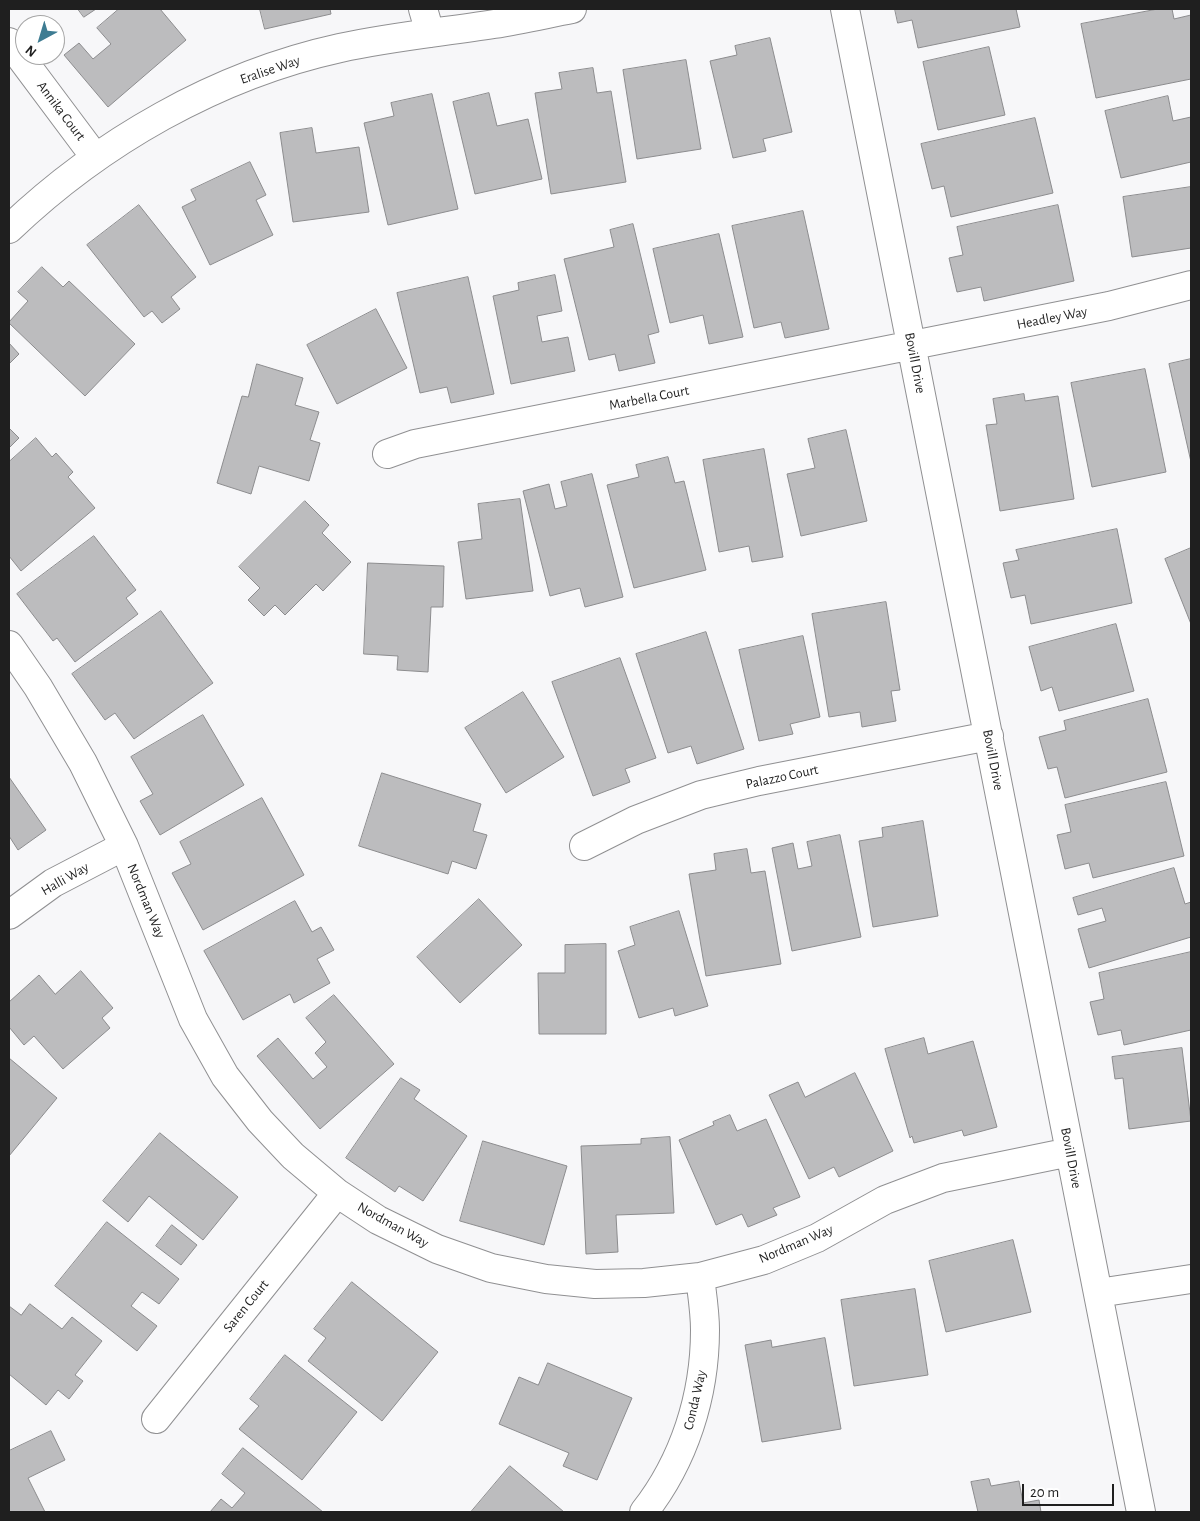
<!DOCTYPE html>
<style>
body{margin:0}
#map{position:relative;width:1200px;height:1521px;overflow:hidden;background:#f7f7f9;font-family:"Alegreya Sans",sans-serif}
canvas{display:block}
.frame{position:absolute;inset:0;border:10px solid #1f1f1f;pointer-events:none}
.north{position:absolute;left:15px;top:15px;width:50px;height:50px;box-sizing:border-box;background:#fff;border:1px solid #a5a5a5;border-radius:50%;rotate:219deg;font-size:14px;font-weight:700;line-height:20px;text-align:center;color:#1f1f1f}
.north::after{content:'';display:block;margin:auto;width:18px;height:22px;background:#3e7c92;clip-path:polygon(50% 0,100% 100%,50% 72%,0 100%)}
.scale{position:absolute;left:1022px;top:1484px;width:92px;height:22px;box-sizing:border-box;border:2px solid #1f1f1f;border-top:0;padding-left:6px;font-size:15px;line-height:18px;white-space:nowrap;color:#1f1f1f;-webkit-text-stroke:4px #fff;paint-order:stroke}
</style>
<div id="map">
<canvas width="1200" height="1521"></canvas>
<div class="frame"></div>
<div class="north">N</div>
<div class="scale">20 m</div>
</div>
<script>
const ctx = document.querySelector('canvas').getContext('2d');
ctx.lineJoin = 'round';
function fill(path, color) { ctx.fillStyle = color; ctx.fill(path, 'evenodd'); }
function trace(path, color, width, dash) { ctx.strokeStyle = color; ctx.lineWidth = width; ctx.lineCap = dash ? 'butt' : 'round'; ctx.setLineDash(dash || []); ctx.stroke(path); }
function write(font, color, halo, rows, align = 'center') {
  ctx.font = font + ' "Alegreya Sans",sans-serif'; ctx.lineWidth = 4; ctx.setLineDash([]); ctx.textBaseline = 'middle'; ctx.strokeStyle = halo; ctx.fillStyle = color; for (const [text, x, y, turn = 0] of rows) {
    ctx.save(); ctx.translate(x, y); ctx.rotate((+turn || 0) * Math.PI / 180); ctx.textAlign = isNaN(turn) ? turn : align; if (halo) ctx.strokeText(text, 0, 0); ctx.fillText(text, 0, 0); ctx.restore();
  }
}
const building = new Path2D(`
 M78 9H96L84 17Z
 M119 9H160L186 40 108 107 64 55 79 43 93 59 111 44 97 28Z
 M260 9H330L331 14 265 29Z
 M895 9H1016L1020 27 918 48 912 20 898 23Z
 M1158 9H1172L1174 19 1191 15V79L1096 98 1081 24Z
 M770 38 792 132 763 139 766 151 733 158 710 61 737 55 735 46Z
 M989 47 1005 115 938 130 923 62Z
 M686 60 701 149 637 159 623 70Z
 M593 68 597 93 611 91 626 182 551 194 535 93 562 89 559 73Z
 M489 93 497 126 528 119 542 179 475 194 453 102Z
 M432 94 458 209 388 225 364 123 394 116 391 103Z
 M1168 96 1173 121 1191 117V162L1121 178 1105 111Z
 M1035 118 1053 193 951 217 944 186 932 189 921 144Z
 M312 128 316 153 359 147 369 212 293 222 280 133Z
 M250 162 266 195 256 200 273 235 210 265 182 207 196 200 191 190Z
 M1191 187V248L1132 257 1123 197Z
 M139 205 196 277 171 297 180 309 162 323 152 311 144 317 87 245Z
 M1058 205 1074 281 984 301 981 287 957 292 949 258 963 255 957 227Z
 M803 211 829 329 785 338 781 322 754 328 732 226Z
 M633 224 659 332 648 335 655 363 619 371 615 354 589 360 564 259 614 247 610 230Z
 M719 234 743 337 709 344 703 315 670 323 653 249Z
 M42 267 63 287 69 281 135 344 85 396 9 323V322L28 301 18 292Z
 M555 275 562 311 537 316 542 342 568 337 575 371 511 384 493 296 519 290 518 283Z
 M468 277 494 394 451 403 447 387 420 393 397 293Z
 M376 309 407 368 337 404 307 345Z
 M9 343 19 354 9 364Z
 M1191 359V462L1169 364Z
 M257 364 303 378 295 405 319 412 310 440 320 443 309 481 259 466 251 494 217 483 242 396 248 397Z
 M1145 369 1166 472 1092 487 1071 383Z
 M1024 394 1025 401 1058 396 1074 499 1000 511 986 425 997 424 993 399Z
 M9 428 19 438 9 448Z
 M846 430 867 521 801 536 787 474 815 468 808 439Z
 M36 438 52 457 56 453 73 472 68 477 95 508 21 571 9 556V462Z
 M764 449 783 557 752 562 749 546 719 552 703 460Z
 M668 457 675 483 684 481 706 570 634 588 607 485 639 477 636 465Z
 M592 474 623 597 585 607 580 588 550 596 523 491 549 484 555 509 567 506 561 482Z
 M520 499 533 591 466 599 458 542 482 539 478 504Z
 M305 501 329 525 322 533 351 562 323 591 316 584 285 615 275 605 264 616 248 600 260 588 239 567Z
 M1117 529 1132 603 1031 624 1025 595 1011 598 1003 563 1019 560 1016 550Z
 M94 536 136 590 126 598 138 614 75 662 57 638 53 641 17 594Z
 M1191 548V624L1165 559Z
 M368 563 444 566 443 607H431L428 672 397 670 398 656 364 654Z
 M886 602 900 690 891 691 896 721 862 727 860 712 829 717 812 614Z
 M161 611 213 683 134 739 115 713 105 720 72 674Z
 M1116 624 1134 691 1059 711 1052 687 1041 691 1029 647Z
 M706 632 744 749 697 764 691 746 668 753 636 654Z
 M803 636 820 717 790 724 793 734 759 741 739 650Z
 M620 658 656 758 625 769 630 782 593 796 552 682Z
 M523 692 564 757 506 793 465 728Z
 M1148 699 1167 772 1065 798 1057 767 1048 769 1039 737 1066 730 1064 721Z
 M203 715 244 785 160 835 140 801 153 794 131 757Z
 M382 773 481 804 473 831 487 835 476 869 452 861 448 874 359 846Z
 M9 777 46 830 18 850 9 836Z
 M1166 782 1184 856 1093 878 1089 863 1065 869 1057 835 1071 832 1065 805Z
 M262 798 304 875 203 930 172 873 191 864 180 842Z
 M923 821 938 916 873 927 859 841 883 837 882 828Z
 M840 835 861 937 792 951 772 848 793 843 798 869 812 866 807 842Z
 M747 849 751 873 765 871 781 964 706 976 689 874 716 870 714 854Z
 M1174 868 1185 904 1191 902V937L1089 968 1078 929 1106 921 1102 908 1078 915 1073 898Z
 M479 899 522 945 460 1003 417 957Z
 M295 901 312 932 321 927 334 950 317 959 330 983 294 1003 290 994 243 1020 204 951Z
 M679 911 708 1006 675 1016 673 1008 639 1018 618 951 635 945 630 927Z
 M606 944V1034H539L538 973H565V945Z
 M1191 952V1030L1124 1045 1121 1030 1098 1035 1090 1002 1104 999 1099 973Z
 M81 971 113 1008 102 1018 110 1028 63 1069 34 1036 24 1045 9 1027V1002L39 975 55 994Z
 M334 995 394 1064 320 1129 257 1056 278 1038 313 1079 327 1067 315 1053 326 1042 306 1018Z
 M924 1038 928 1054 973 1041 997 1127 964 1136 962 1130 914 1143 912 1136 910 1138 885 1049Z
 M1182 1048 1191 1121 1129 1129 1123 1078 1115 1079 1112 1057Z
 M9 1058 57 1098 9 1156Z
 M855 1073 893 1151 839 1177 834 1167 809 1179 769 1095 798 1082 805 1097Z
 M401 1078 420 1090 414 1099 467 1136 423 1201 399 1186 395 1192 346 1158Z
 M730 1115 737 1131 766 1119 800 1197 773 1208 777 1215 748 1227 742 1214 716 1225 679 1140 714 1125 713 1122Z
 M160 1133 238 1197 203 1240 149 1196 128 1222 103 1201Z
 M670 1137 674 1213 616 1215 618 1252 586 1254 581 1146 641 1144V1139Z
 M483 1141 567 1166 544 1245 460 1221Z
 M107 1222 179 1279 159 1304 142 1292 131 1306 157 1326 137 1351 55 1286Z
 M172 1225 197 1245 181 1265 156 1246Z
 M1013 1240 1031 1312 946 1332 929 1261Z
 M352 1282 438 1352 382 1421 308 1361 326 1338 314 1329Z
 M915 1289 928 1375 854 1386 841 1300Z
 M30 1304 62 1329 72 1317 102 1341 75 1375 83 1381 69 1399 58 1390 46 1405 9 1374V1306L21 1315Z
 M825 1338 841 1429 762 1442 745 1345 771 1340 772 1347Z
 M285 1355 357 1412 302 1480 239 1429 259 1406 250 1399Z
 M548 1363 632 1398 597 1480 563 1466 569 1453 499 1424 519 1377 538 1385Z
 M51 1431 65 1460 28 1478 45 1512H9V1451Z
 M243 1448 323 1512H210L221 1499 232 1508 245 1493 222 1474Z
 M510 1466 564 1512H471Z
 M989 1479 991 1486 1019 1481 1023 1503 1039 1500 1041 1512H978L971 1482Z`);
fill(building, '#bcbcbe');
trace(building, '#8c8c8e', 1);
const minor = new Path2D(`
 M423 9 430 33
 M845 9 1141 1512
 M9 42 95 157
 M9 229C100 142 217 75 340 48 390 37 443 32 494 24 520 20 546 14 572 9
 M387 454 415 444 1109 306 1191 285
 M9 645 38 687 83 763 124 846 193 1019 225 1076 260 1121 293 1156 337 1193 378 1220 437 1249 491 1268 546 1279 595 1284 644 1283 700 1277 764 1260 817 1238 885 1200 943 1178 1070 1152
 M584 846 636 820 701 795 759 781 989 736
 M9 915 53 883 124 846
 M1098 1293 1191 1279
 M156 1419 337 1193
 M644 1512C684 1461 705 1396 705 1330 705 1312 702 1294 700 1277`);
trace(minor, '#909092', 30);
trace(minor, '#fff', 28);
write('14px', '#1f1f1f', '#fff', [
 ["Eralise Way",270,70,-19],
 ["Annika Court",61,111,53],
 ["Headley Way",1052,318,-11],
 ["Bovill Drive",915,363,79],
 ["Marbella Court",649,398,-11],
 ["Bovill Drive",993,760,79],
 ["Palazzo Court",782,777,-12],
 ["Halli Way",65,879,-30],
 ["Nordman Way",146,901,68],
 ["Bovill Drive",1071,1158,79],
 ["Nordman Way",393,1225,29],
 ["Nordman Way",796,1244,-23],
 ["Saren Court",246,1306,-51],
 ["Conda Way",695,1400,-77]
]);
</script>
